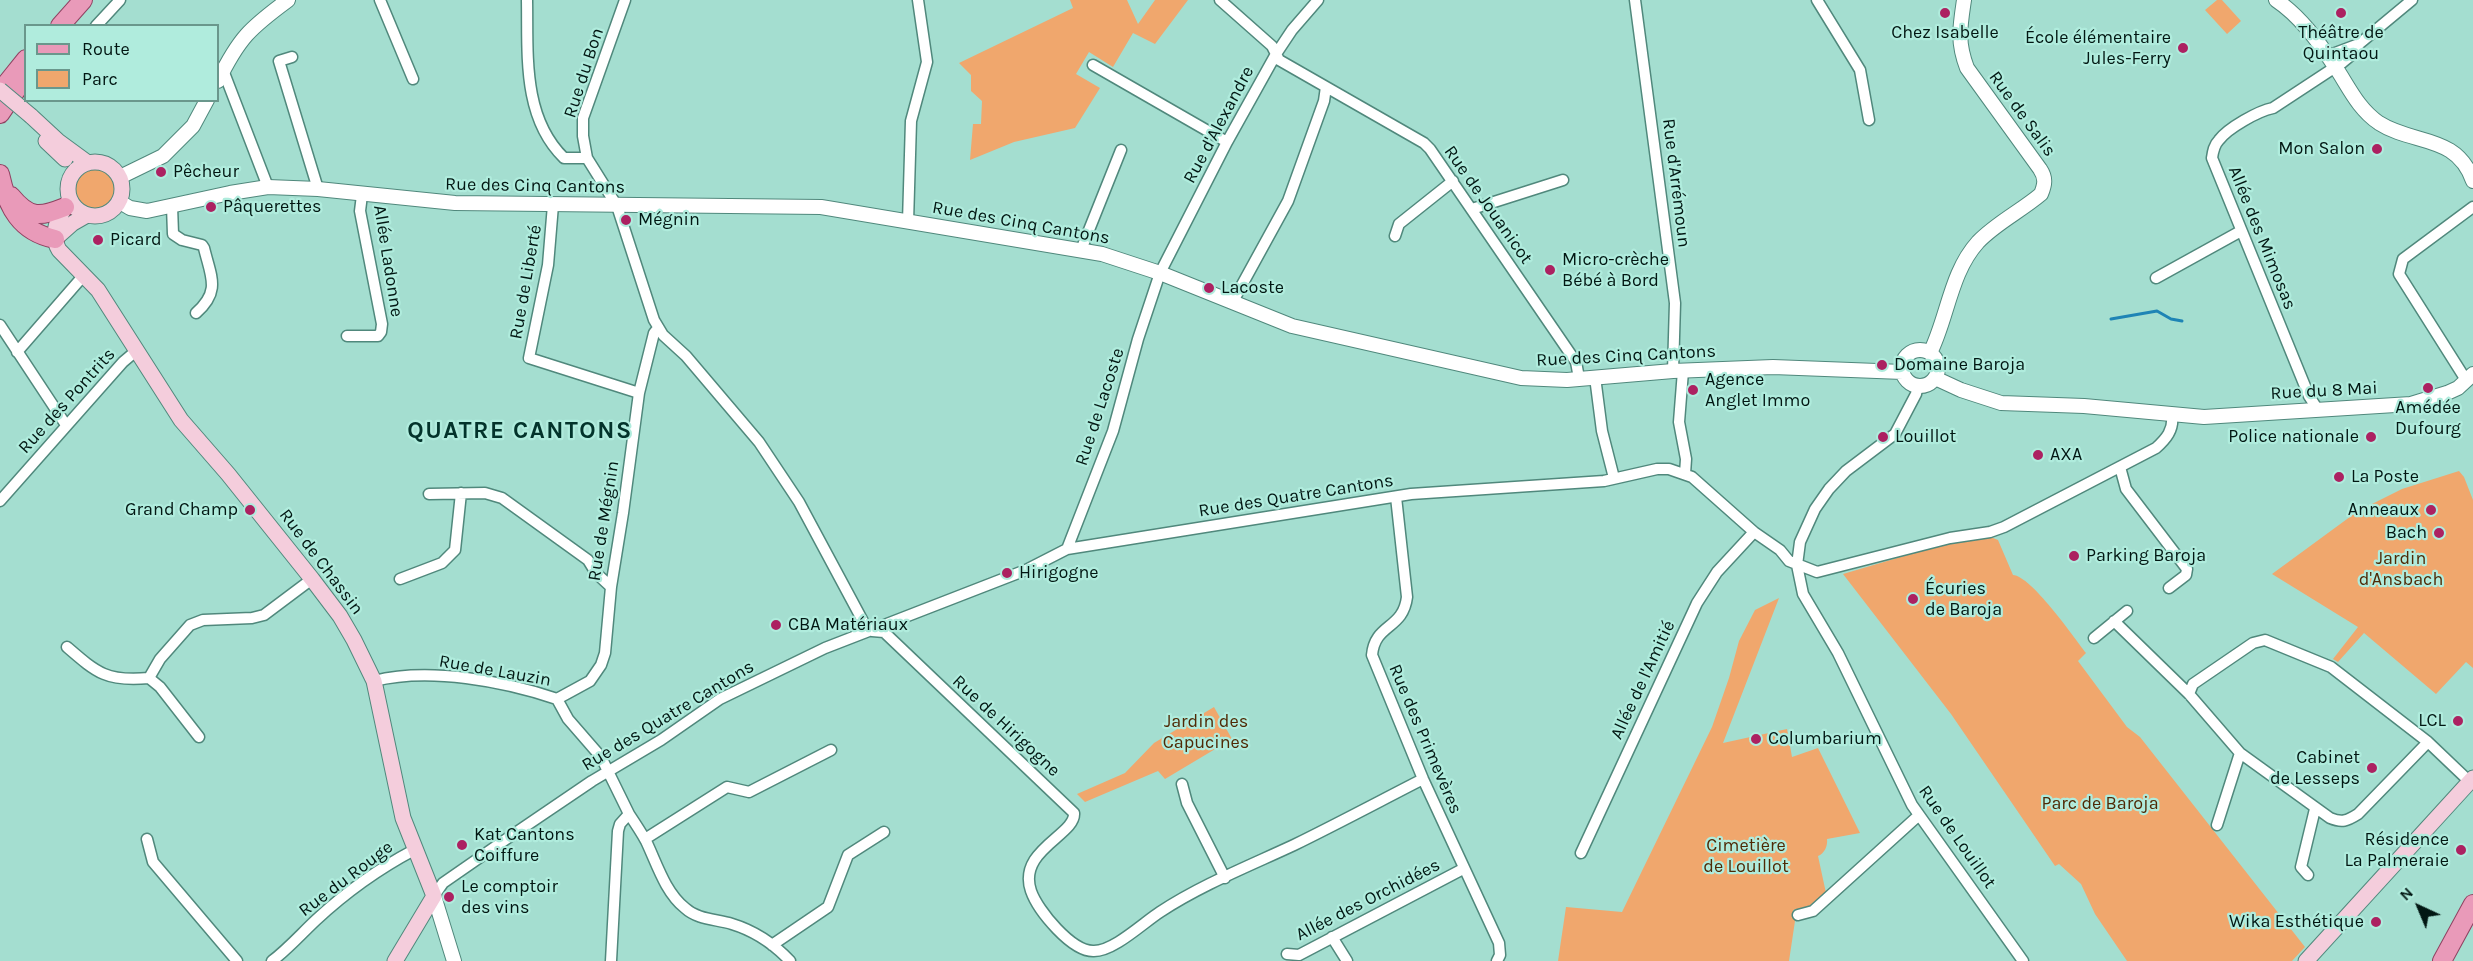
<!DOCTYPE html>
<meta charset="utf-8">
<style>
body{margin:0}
#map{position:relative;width:2473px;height:961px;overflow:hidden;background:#a4ded0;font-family:Karla,sans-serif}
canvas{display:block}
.legend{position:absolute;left:24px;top:24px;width:195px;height:78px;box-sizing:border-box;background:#b0ecdd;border:2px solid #6a978c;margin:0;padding:8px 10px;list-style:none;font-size:18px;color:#021713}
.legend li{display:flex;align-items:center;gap:12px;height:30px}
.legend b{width:30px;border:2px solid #6a978c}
.north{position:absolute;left:2389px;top:877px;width:60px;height:60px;-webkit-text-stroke:4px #b0ecdd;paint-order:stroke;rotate:316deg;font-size:16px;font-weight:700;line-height:24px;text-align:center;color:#021713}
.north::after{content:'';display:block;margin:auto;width:21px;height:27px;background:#021713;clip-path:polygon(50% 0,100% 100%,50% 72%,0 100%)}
</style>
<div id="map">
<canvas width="2473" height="961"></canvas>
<ul class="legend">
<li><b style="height:8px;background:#e99ab9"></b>Route</li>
<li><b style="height:16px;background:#f0a76d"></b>Parc</li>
</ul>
<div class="north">N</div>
</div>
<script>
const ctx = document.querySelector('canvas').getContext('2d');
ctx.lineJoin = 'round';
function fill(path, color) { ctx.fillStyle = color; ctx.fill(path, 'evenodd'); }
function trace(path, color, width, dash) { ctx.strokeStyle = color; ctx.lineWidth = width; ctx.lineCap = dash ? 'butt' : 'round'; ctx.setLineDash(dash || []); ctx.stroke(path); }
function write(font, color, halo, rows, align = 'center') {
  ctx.font = font + ' Karla,sans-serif'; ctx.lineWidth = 4.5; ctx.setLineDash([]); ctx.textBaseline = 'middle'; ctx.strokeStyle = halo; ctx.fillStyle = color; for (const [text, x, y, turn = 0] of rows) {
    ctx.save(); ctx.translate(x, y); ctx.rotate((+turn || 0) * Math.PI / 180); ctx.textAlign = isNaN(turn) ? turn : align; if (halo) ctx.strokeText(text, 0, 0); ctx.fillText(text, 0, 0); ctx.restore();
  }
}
fill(new Path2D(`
 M1070 0H1127L1138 24 1155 0H1188L1155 44 1133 33 1113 67 1089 52 1076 74 1100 88 1075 128 1014 142 970 160 973 124H981L982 101 971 91V75L959 63 1073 8Z
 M2217 0H2222L2241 21 2227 34 2205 10Z
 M74 190a21 21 0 1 1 42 0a21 21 0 1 1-42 0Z
 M2459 471 2464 477 2473 500V668L2466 662 2436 694 2364 633 2338 662 2333 659 2358 627 2272 574 2358 511 2402 489Z
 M1972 536H1988L1998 540 2013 575C2031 576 2073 636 2086 653L2078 661 2127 727 2140 737 2305 947 2292 961H2127L2095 914 2081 884 2059 864 2055 866 1951 714 1843 574Z
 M1779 598 1723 743 1787 729 1792 757 1818 748 1860 833 1827 839C1828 846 1824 854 1818 856L1826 893 1809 906 1793 910 1795 921 1789 961H1558L1566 907 1622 912 1712 727 1729 678 1739 641 1755 610Z
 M1214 707 1232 739 1165 779 1158 771 1085 802 1077 794 1125 773 1154 743Z`), '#f0a76d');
trace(new Path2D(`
 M2111 319 2157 311 2171 319 2182 321`), '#1e84b5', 3);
const minor = new Path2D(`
 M380 0 413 79
 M527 0C528 54 522 117 564 158H587L617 206 654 320 663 335 686 356 759 442 799 502 865 625 872 631 884 632 1074 813C1076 835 1017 850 1031 891 1038 911 1072 952 1094 951 1114 951 1143 923 1160 912 1201 885 1249 866 1294 845 1337 824 1380 801 1423 779
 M1220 0 1272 46 1279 60 1424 143 1430 149 1576 362 1579 378
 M1635 0 1675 303 1673 371
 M1817 0 1860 70 1869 120
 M96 26 120 0
 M2327 56 2359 44 2412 0
 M292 57 279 61 318 189
 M1093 65 1227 142
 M223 70 268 187
 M587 158 583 136V118L625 0
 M553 205 548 265 529 358 639 393
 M172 206 173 234 182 240 202 245 204 248C211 277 221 291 196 313
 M1472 209 1563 180
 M908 222 911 121 927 62 918 0
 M1395 236 1399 224 1453 181
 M1081 250 1121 150
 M2156 278 2241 231
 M1232 303 1288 201 1324 101 1326 87
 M0 325 66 425
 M347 336H378L381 332 382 324 360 211 362 195
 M17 352 84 275
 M1683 371 1679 422 1686 459 1685 474
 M1595 377 1602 431 1614 478
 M2466 380 2399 274 2403 259 2473 207
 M1918 385 1916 394 1895 434 1846 471 1829 489 1815 509 1800 542 1797 565 1803 594 1838 653 1912 805 2023 961
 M2318 410 2309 396 2212 158C2213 151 2214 145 2219 140 2228 128 2258 111 2273 108L2343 62 2354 53 2359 44
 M2120 467 2126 489 2187 569 2186 575 2169 588
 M429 494 485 493 502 498 588 560 596 573 611 587
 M1396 497 1407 597C1403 630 1375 623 1372 655L1423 779 1499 943 1500 955 1497 961
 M0 501 123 362 136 351
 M1067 549 1113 431 1138 339 1160 273 1227 142 1276 54 1292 30 1318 0
 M400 579 442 563 455 550 461 493
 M2114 621 2189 694 2240 753 2330 818C2342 823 2347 821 2358 814L2428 742
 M2094 638 2127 611
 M67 647C97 673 107 682 149 678L160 687 199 737
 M149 678 160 659 190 625 203 620 252 618 264 615 312 579
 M374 681C429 667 504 681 557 699L568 719 601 757 629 814 620 824 618 831 611 961
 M2189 694 2193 684 2253 643 2265 640 2331 667 2428 742 2470 782
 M557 699 590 681 601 665 605 653 611 587 623 513 639 393 654 333 658 328
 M1182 784 1187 803 1225 878
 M629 814C635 823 641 832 646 841 657 864 665 892 685 908 698 920 716 919 732 924 755 931 774 944 790 961
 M2217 825 2240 753
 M147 839 153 862 237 961
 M645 839 727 787 749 792 831 750
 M1581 853 1697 603 1717 572 1754 532
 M2308 875 2301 867 2315 809
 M434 896 443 883 505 840 592 781 661 740 720 699 825 648 1026 570 1067 549 1411 494 1604 481 1657 469H1669L1692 477 1754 532 1780 550 1789 561 1817 572 1950 538 1990 532 2004 527 2156 448C2166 439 2174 430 2172 415
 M1798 915 1813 911 1918 816
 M1332 937 1347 961
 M772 945 828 907 848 855 884 832
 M1287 954 1299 955 1463 869
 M272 961C288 949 301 934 316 920 345 893 380 868 414 850`);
const tertiary = new Path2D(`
 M2276 0C2300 16 2318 41 2334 65 2348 85 2357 108 2379 123 2413 145 2457 134 2473 181
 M218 81C239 38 250 28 288 0
 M120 177 163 156 193 126 207 100
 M120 202 130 208 147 211 230 193 268 187 318 189 455 203 821 207 1102 254 1160 273 1292 326 1521 378 1567 380 1673 371 1773 367 1903 372
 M1902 368a18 18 0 1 1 36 0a18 18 0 1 1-36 0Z
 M1930 353C1948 317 1950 273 1978 242 1996 223 2021 211 2041 194 2045 184 2046 178 2040 169L1967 68C1957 42 1960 27 1964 0
 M1935 378 1961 390 2001 403 2084 406 2204 417 2411 404 2447 393 2458 388 2473 374
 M434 896 454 961`);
const secondary = new Path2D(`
 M31 116 58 141 88 163
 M46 141 65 159
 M68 189a27 27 0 1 1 54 0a27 27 0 1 1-54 0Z
 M68 202C59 217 49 233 59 250L98 290 181 420 228 474 312 579 340 616 354 640 374 681 403 818 434 896 395 961
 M55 239 73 223 87 215
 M2306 961 2473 778`);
const primary = new Path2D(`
 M60 26 83 0
 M6 84 26 59
 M0 114 26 76
 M0 174C7 207 20 232 55 239
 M11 196C30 219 40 217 65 207
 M2442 961 2473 904`);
trace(minor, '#50887c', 13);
trace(tertiary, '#50887c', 16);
trace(secondary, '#50887c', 17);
trace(primary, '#8f4161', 20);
trace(minor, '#fff', 10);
trace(tertiary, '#fff', 14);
trace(secondary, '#f4cddc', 15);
trace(primary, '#e99ab9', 18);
const secondaryBridge = new Path2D(`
 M0 90 31 116`);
trace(secondaryBridge, '#50887c', 17, []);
trace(secondaryBridge, '#f4cddc', 15);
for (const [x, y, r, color] of [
 [1945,13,6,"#ac2161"],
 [2341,13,6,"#ac2161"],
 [2183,48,6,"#ac2161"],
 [2377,149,6,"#ac2161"],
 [161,172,6,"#ac2161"],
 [211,207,6,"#ac2161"],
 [626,220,6,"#ac2161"],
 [98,240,6,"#ac2161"],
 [1550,270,6,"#ac2161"],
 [1209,288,6,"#ac2161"],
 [1882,365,6,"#ac2161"],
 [2428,388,6,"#ac2161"],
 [1693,390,6,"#ac2161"],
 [1883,437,6,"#ac2161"],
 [2371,437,6,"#ac2161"],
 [2038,455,6,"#ac2161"],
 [2339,477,6,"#ac2161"],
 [250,510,6,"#ac2161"],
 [2431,510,6,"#ac2161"],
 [2439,533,6,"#ac2161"],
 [2074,556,6,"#ac2161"],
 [1007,573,6,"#ac2161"],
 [1913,599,6,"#ac2161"],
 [776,625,6,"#ac2161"],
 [2458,721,6,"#ac2161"],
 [1756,739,6,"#ac2161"],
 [2372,768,6,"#ac2161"],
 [462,845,6,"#ac2161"],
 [2461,850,6,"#ac2161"],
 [449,897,6,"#ac2161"],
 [2376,922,6,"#ac2161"]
]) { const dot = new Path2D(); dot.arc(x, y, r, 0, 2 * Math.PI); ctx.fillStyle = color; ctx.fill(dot); trace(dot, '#b0ecdd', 2); }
write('18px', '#021713', '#b0ecdd', [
 ["Chez Isabelle",1945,33,"center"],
 ["Théâtre de",2341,33,"center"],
 ["Quintaou",2341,54,"center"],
 ["École élémentaire",2171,38,"right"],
 ["Jules-Ferry",2171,59,"right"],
 ["Mon Salon",2365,149,"right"],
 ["Pêcheur",173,172],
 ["Pâquerettes",223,207],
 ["Mégnin",638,220],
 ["Picard",110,240],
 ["Micro-crèche",1562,260],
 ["Bébé à Bord",1562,281],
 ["Lacoste",1221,288],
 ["Domaine Baroja",1894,365],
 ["Agence",1705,380],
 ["Anglet Immo",1705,401],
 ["Amédée",2428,408,"center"],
 ["Dufourg",2428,429,"center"],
 ["Louillot",1895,437],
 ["Police nationale",2359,437,"right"],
 ["AXA",2050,455],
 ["La Poste",2351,477],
 ["Grand Champ",238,510,"right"],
 ["Anneaux",2419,510,"right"],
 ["Bach",2427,533,"right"],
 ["Parking Baroja",2086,556],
 ["Hirigogne",1019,573],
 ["Écuries",1925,589],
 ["de Baroja",1925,610],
 ["CBA Matériaux",788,625],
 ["LCL",2446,721,"right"],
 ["Columbarium",1768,739],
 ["Cabinet",2360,758,"right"],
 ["de Lesseps",2360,779,"right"],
 ["Kat Cantons",474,835],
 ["Coiffure",474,856],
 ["Résidence",2449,840,"right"],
 ["La Palmeraie",2449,861,"right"],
 ["Le comptoir",461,887],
 ["des vins",461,908],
 ["Wika Esthétique",2364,922,"right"]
], 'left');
write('18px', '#021713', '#b0ecdd', [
 ["Rue du Bon",584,73,-72],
 ["Rue de Salis",2022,114,54],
 ["Rue d'Alexandre",1219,125,-62],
 ["Rue d'Arrémoun",1676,183,83],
 ["Rue des Cinq Cantons",535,186,1],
 ["Rue de Jouanicot",1488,205,55],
 ["Rue des Cinq Cantons",1021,223,10],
 ["Allée des Mimosas",2262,238,68],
 ["Allée Ladonne",388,261,81],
 ["Rue de Liberté",526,282,-80],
 ["Rue des Cinq Cantons",1626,356,-3],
 ["Rue du 8 Mai",2324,391,-3],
 ["Rue des Pontrits",67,401,-48],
 ["Rue de Lacoste",1100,407,-72],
 ["Rue des Quatre Cantons",1296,496,-9],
 ["Rue de Mégnin",604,521,-81],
 ["Rue de Chassin",321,562,53],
 ["Rue de Lauzin",495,671,10],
 ["Allée de l'Amitié",1643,680,-65],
 ["Rue des Quatre Cantons",668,716,-31],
 ["Rue de Hirigogne",1006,726,43],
 ["Rue des Primevères",1425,739,67],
 ["Rue de Louillot",1957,837,55],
 ["Rue du Rouge",346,879,-37],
 ["Allée des Orchidées",1368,900,-27]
]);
write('18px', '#4f2905', '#b0ecdd', [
 ["Jardin",2401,559],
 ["d'Ansbach",2401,580],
 ["Jardin des",1206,722],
 ["Capucines",1206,743],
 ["Parc de Baroja",2100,804],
 ["Cimetière",1746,846],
 ["de Louillot",1746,867]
]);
ctx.letterSpacing = '1.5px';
write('bold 24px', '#03332b', '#b0ecdd', [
 ["QUATRE CANTONS",520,431]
]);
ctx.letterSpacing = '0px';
</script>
